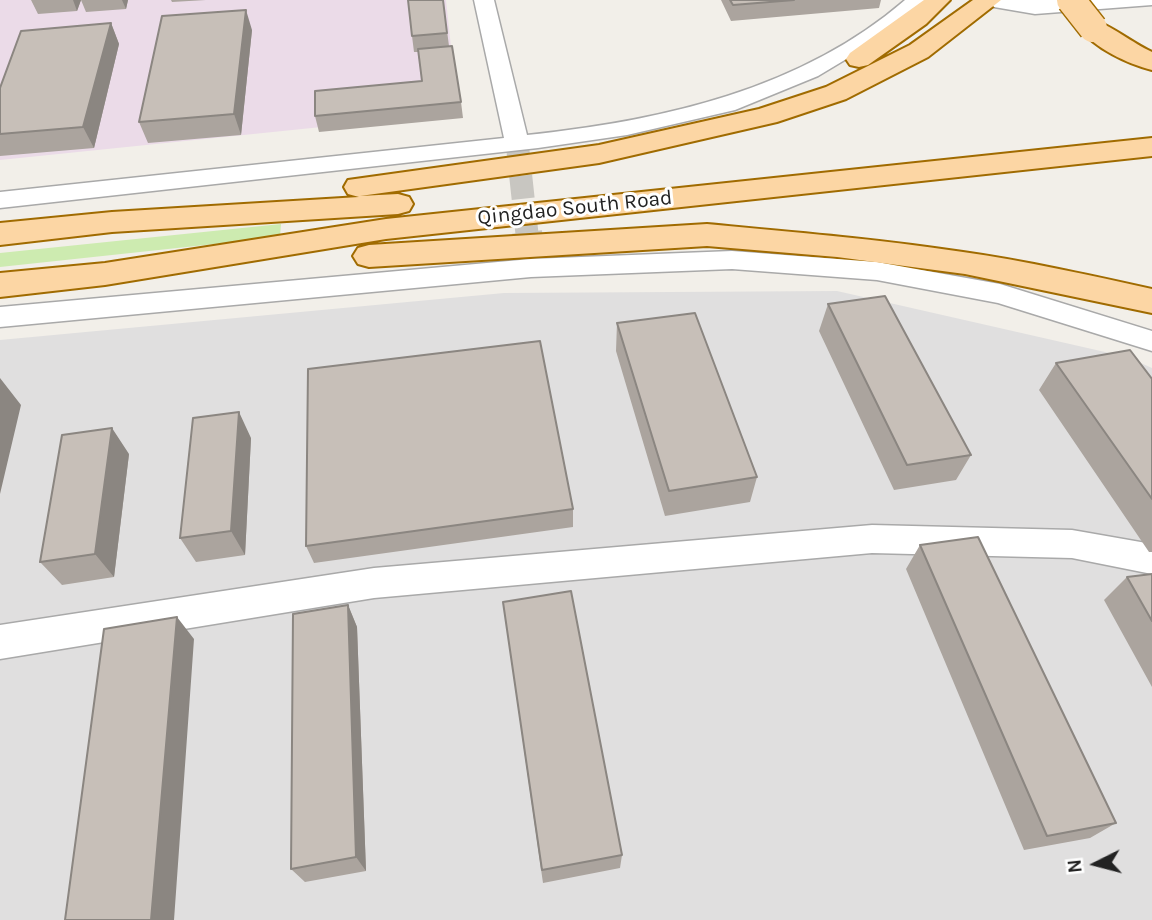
<!DOCTYPE html>
<style>
body{margin:0}
#map{position:relative;width:1152px;height:920px;overflow:hidden;background:#f2efe9;font-family:Karla,sans-serif}
canvas{display:block}
.north{position:absolute;left:1061px;top:829px;width:70px;height:70px;-webkit-text-stroke:5px #fff;paint-order:stroke;rotate:264deg;font-size:19px;font-weight:700;line-height:28px;text-align:center;color:#222}
.north::after{content:'';display:block;margin:auto;width:24px;height:32px;background:#222;clip-path:polygon(50% 0,100% 100%,50% 72%,0 100%)}
</style>
<div id="map">
<canvas width="1152" height="920"></canvas>
<div class="north">N</div>
</div>
<script>
const ctx = document.querySelector('canvas').getContext('2d');
ctx.lineJoin = 'round';
function fill(path, color) { ctx.fillStyle = color; ctx.fill(path, 'evenodd'); }
function trace(path, color, width, dash) { ctx.strokeStyle = color; ctx.lineWidth = width; ctx.lineCap = dash ? 'butt' : 'round'; ctx.setLineDash(dash || []); ctx.stroke(path); }
function write(font, color, halo, rows, align = 'center') {
  ctx.font = font + ' Karla,sans-serif'; ctx.lineWidth = 6; ctx.setLineDash([]); ctx.textBaseline = 'middle'; ctx.strokeStyle = halo; ctx.fillStyle = color; for (const [text, x, y, turn = 0] of rows) {
    ctx.save(); ctx.translate(x, y); ctx.rotate((+turn || 0) * Math.PI / 180); ctx.textAlign = isNaN(turn) ? turn : align; if (halo) ctx.strokeText(text, 0, 0); ctx.fillText(text, 0, 0); ctx.restore();
  }
}
fill(new Path2D(`
 M837 291 1127 357 1152 368V920H0V340L504 293Z`), '#e0dfdf');
fill(new Path2D(`
 M0 0H446L458 113 0 160Z`), '#ebdbe8');
fill(new Path2D(`
 M281 224 280 237 0 267V253Z`), '#cdebb0');
trace(new Path2D(`
 M517 142 527 234`), '#c8c6c1', 23, [23, 11]);
trace(new Path2D(`
 M527 232 531 268`), '#c8c6c1', 30, [30, 15]);
const minor = new Path2D(`
 M474 0H494L527 135C661 121 801 90 905 0H927L893 31 818 76 735 110 627 135 538 148 0 208V192L504 138Z
 M993 0H1152V5L1035 14 994 7 991 3Z
 M732 251 877 262 1000 284 1152 331V351L998 303 877 280 732 269 531 277 0 327V307L531 259Z
 M872 525 1072 530 1152 544V574L1072 558 872 553 374 598 0 659V625L374 568Z`);
const major = new Path2D(`
 M924 0H950L926 24 868 65 859 67 850 65 846 59 850 53Z
 M973 0H1001L928 57 846 99 777 122 599 163 360 196 398 194 409 197 413 204 409 211 398 214 112 232 0 245V223L112 212 359 197 348 194 344 187 348 180 599 145 759 109 826 87 910 45Z
 M1093 20C1109 24 1134 44 1152 52V70C1128 64 1094 48 1080 28L1084 23Z
 M1152 138V156L386 239 105 285 0 297V273L105 263 386 219Z
 M707 224C793 232 878 239 963 252 1026 261 1089 275 1152 289V313L965 274 837 257 707 246 369 267 358 264 353 256 358 248 369 245Z`);
trace(minor, '#a9a9a9', 3);
trace(major, '#a06b00', 4);
fill(minor, '#fff');
fill(major, '#fcd6a4');
const majorBridge = new Path2D(`
 M1071 0 1093 28`);
trace(majorBridge, '#a06b00', 31, []);
trace(majorBridge, '#fcd6a4', 28);
fill(new Path2D(`
 M31 0H128L126 9 86 12 81 0 77 11 38 14Z
 M171 0H206L172 2Z
 M443 0 449 46 461 102 463 118 319 132 315 116 422 81 418 52H414L412 36Z
 M721 0H881L879 8 731 21Z
 M111 23 119 44 94 148 0 156V88Z
 M252 30 241 135 148 143 139 122Z
 M828 304 971 455 956 480 894 490 819 331Z
 M617 323 757 477 750 502 665 516 616 351Z
 M1056 363 1152 379V552H1149L1039 390Z
 M251 438 245 555 196 562 180 538Z
 M129 454 114 577 62 585 40 562Z
 M573 509V527L314 563 306 546Z
 M920 545 1116 823 1090 838 1024 850 906 569Z
 M1152 574V687L1104 600 1127 577Z
 M503 602 622 855 620 868 543 883Z
 M348 605 357 627 366 871 305 882 291 869Z`), '#aba49e');
fill(new Path2D(`
 M73 0H81L77 11Z
 M122 0H128L126 9Z
 M246 10 252 30 241 135 234 114Z
 M111 23 119 44 94 148 83 127Z
 M0 378 21 405 0 494Z
 M239 412 251 438 245 555 231 531Z
 M112 428 129 454 114 577 95 554Z
 M348 605 357 627 366 871 356 857Z
 M177 617 194 639 174 920H151Z`), '#8b8681');
const building = new Path2D(`
 M408 0H443L447 33 412 36Z
 M730 0H794L733 5Z
 M246 10 234 114 139 122 162 16Z
 M111 23 83 127 0 134V88L21 31Z
 M452 46 461 102 315 116V91L422 81 418 49Z
 M885 296 971 455 907 465 828 304Z
 M695 313 757 477 669 491 617 323Z
 M540 341 573 509 306 546 308 369Z
 M1130 350 1152 379V499L1056 363Z
 M239 412 231 531 180 538 193 418Z
 M112 428 95 554 40 562 62 435Z
 M978 537 1116 823 1047 836 920 545Z
 M1152 574V621L1127 577Z
 M571 591 622 855 542 870 503 602Z
 M348 605 356 857 291 869 293 614Z
 M177 617 151 920H65L104 629Z`);
fill(building, '#c7bfb8');
trace(building, '#8b8681', 2);
write('21px', '#222', '#fff', [
 ["Qingdao South Road",575,208,-6]
]);
</script>
